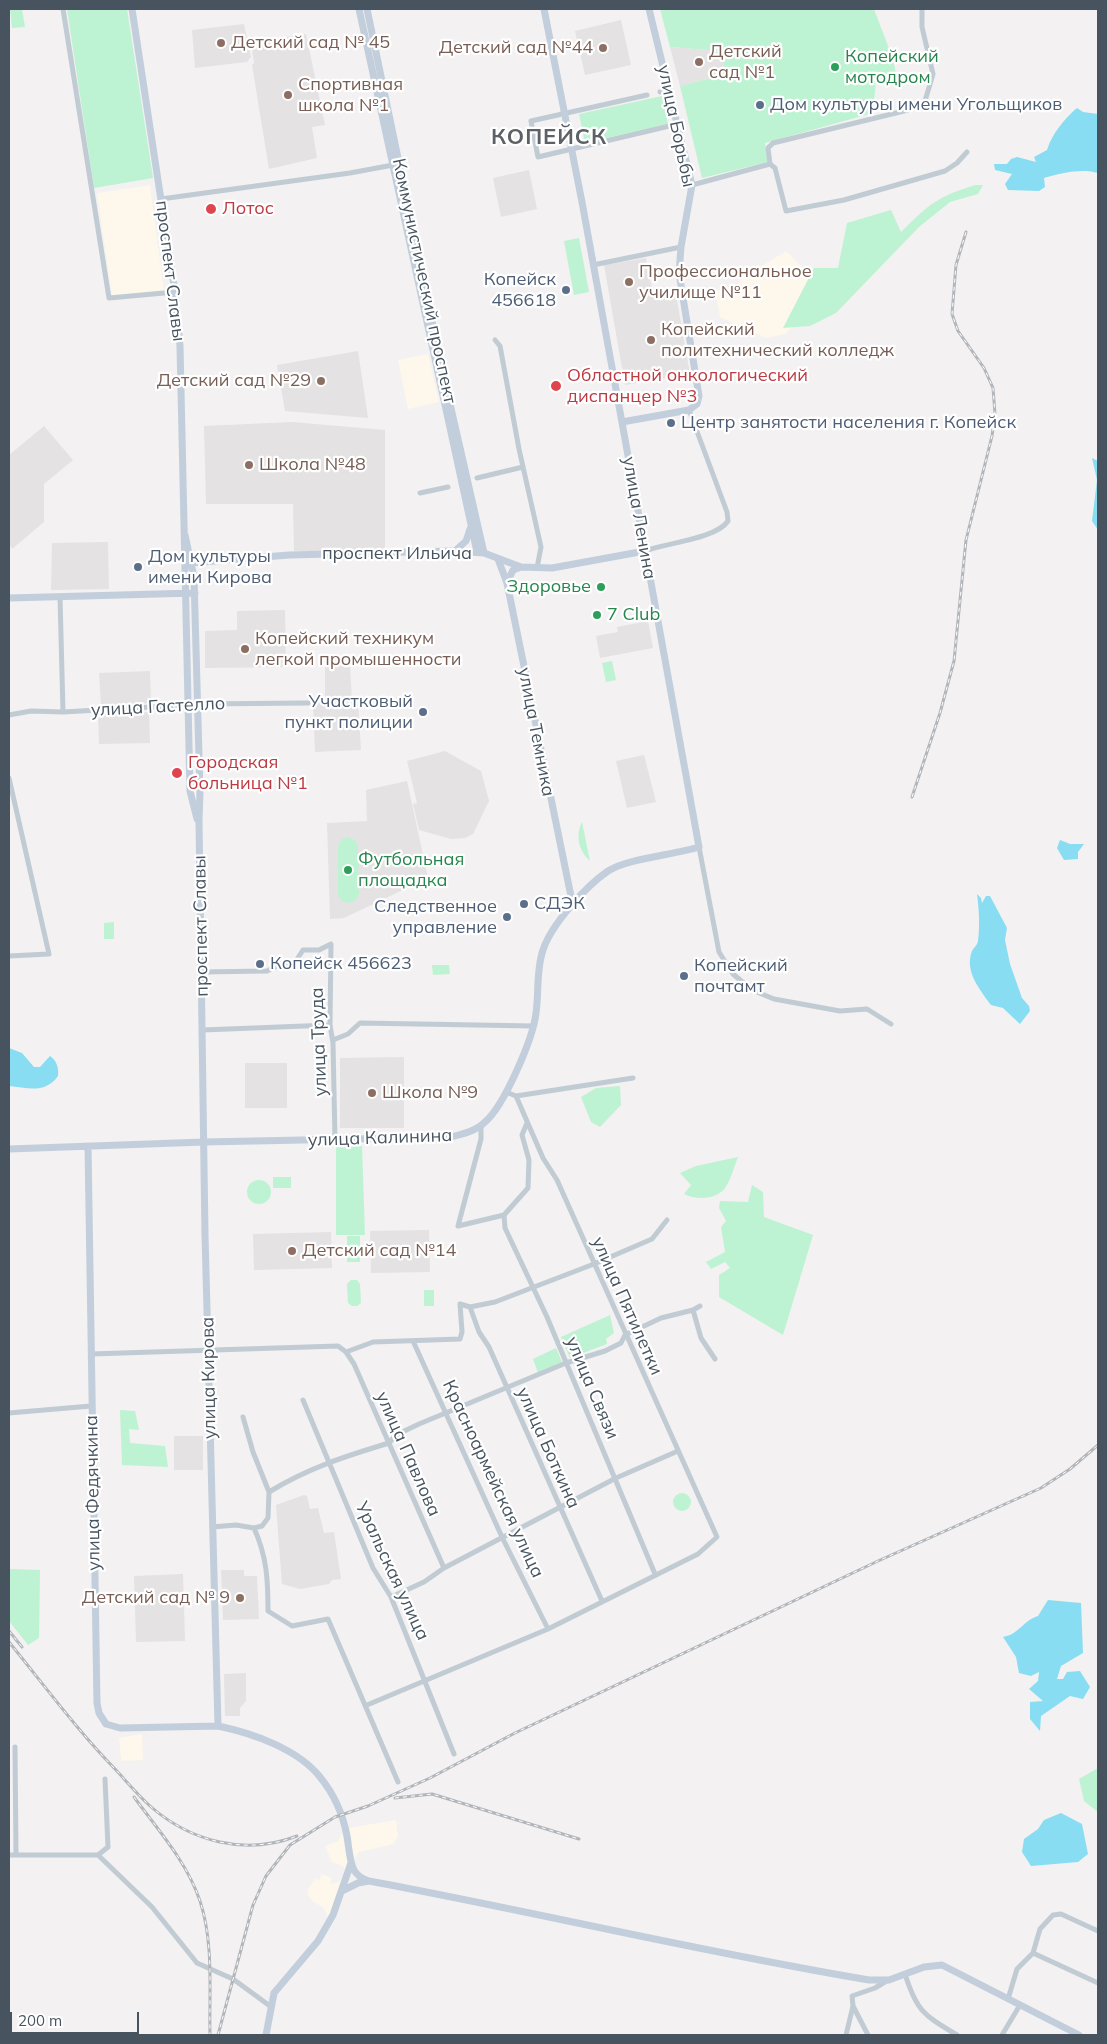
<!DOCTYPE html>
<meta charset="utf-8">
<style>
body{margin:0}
#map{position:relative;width:1107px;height:2044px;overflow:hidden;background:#f3f1f1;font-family:Mulish,sans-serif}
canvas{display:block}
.frame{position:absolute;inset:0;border:10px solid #475460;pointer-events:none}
.scale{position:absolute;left:10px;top:2012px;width:129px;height:22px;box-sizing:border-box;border:2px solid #475460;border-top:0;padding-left:6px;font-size:15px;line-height:18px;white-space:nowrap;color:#475460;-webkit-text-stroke:4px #fff;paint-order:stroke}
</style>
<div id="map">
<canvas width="1107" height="2044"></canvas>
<div class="frame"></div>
<div class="scale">200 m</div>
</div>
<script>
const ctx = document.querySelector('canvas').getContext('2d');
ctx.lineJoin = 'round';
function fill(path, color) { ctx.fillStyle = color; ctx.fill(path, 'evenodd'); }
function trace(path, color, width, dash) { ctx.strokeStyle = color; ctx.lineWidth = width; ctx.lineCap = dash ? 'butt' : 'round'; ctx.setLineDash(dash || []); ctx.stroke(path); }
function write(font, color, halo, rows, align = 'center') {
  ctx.font = font + ' Mulish,sans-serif'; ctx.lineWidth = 4.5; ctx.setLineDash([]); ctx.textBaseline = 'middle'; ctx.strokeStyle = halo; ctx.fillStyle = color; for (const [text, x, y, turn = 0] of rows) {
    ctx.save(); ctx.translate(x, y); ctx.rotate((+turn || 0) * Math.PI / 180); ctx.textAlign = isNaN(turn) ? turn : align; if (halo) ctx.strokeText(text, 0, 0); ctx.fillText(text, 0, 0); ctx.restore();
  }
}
fill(new Path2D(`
 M150 185 164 290 112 297 97 193Z
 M786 251 812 277 805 312 786 334 766 338 720 317 715 291 739 285 741 273 755 278 760 267Z
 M428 354 439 402 408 409 398 360Z
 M142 1734 143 1760 121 1761 119 1738Z
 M396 1820 398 1836 394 1844 359 1852 354 1859 349 1828Z
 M342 1833 347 1857V1873L343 1866 332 1862 325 1846 338 1841Z
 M321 1874 331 1877V1884L339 1882 344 1877 341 1889 328 1918 324 1908 312 1901 308 1895V1889L315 1879 320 1880Z`), '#fdf8eb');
fill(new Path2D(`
 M621 20 631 65 585 75 575 31Z
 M244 24 251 57 247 62 195 68 192 30Z
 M306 34 325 125 312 127 317 158 269 169 252 65 254 63 251 42Z
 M670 47 721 51 726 74 680 86Z
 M529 170 537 209 501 217 493 178Z
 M646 258 654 299 676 295 690 374 625 385 604 265Z
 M358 351 368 418 285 411 277 365Z
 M292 422 385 430V551H294L293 504H206L204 426Z
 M44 426 73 460 44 484V522L12 549 9 544V455Z
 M108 542 109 589 51 590 52 543Z
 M285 610 286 667 205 668V631L237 630V611Z
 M648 621 653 648 600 658 596 636 618 632 617 627Z
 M350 665 352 702H358L361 750 315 752 313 703 325 696V666Z
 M150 671 151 703 101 705 99 673Z
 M149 712 150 743 99 744 98 714Z
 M445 751 481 771 489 801 473 834 465 838 451 839 419 830 413 804 417 803 407 761Z
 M644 755 656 802 627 808 616 761Z
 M407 781 428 878 344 918 330 919 327 823 367 821 366 790Z
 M404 1057V1128H340V1058Z
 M245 1063H287V1108H245Z
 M429 1230 430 1272 371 1273 370 1231Z
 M331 1232 332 1268 254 1270 253 1234Z
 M174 1436H203V1470H174Z
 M304 1495 307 1496 310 1509 318 1508 324 1533 334 1532 341 1579 332 1580 329 1584 300 1589 282 1584 276 1505Z
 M221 1570H244V1576H257L259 1619 223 1620Z
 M183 1574 185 1641 136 1642 134 1576Z
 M246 1673V1701L240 1708V1716H225L224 1674Z`), '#e4e2e3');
fill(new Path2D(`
 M10 9H22L25 27 12 28Z
 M67 9H127L153 178 94 188Z
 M660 9H874L893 59 896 74 876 80 873 113 765 143 768 162 702 178 680 86 726 74 721 51 670 47Z
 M662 96 668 124 585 143 579 114Z
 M976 185H983L978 194 950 202 919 227 836 313 810 326 783 328 814 268H838L847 223 891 210 901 232C929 204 938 196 976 185Z
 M579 238 589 292 574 295 564 241Z
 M612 661 616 680 606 682 602 663Z
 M582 822 590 861C579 851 575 836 582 822Z
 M348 837 355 840 358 846 359 894 355 901 347 903 341 900 338 894V846L342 839Z
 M114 922V939H104V923Z
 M432 965H449L450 974 433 975Z
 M620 1086 621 1105 600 1127 591 1122 581 1097 596 1088Z
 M362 1146 365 1235H336V1147Z
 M738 1157C734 1167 731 1180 725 1188 716 1200 696 1200 684 1194L691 1185 680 1173 696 1166Z
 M273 1177H291V1188H273Z
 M247 1192a12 12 0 1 1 24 0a12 12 0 1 1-24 0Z
 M752 1185 763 1192 764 1217 813 1235 783 1335 719 1297V1275L730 1268 725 1262 711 1269 706 1262 725 1252 721 1227 726 1221 719 1208 720 1201 748 1202Z
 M347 1236H360V1262H347Z
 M351 1280H357L360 1284 361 1303 357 1306H352L348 1303 347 1284Z
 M424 1290H434V1306H424Z
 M610 1315 614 1333 606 1339 607 1344 570 1358 561 1337Z
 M556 1348 562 1362 538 1373 533 1359Z
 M120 1410 135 1411 139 1430 129 1429 130 1443 165 1446 168 1467 122 1465Z
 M673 1502a9 9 0 1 1 18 0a9 9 0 1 1-18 0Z
 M9 1569 40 1570 39 1638 28 1645 9 1621Z
 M1098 1768V1812L1084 1801 1079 1779Z`), '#bdf3d2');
fill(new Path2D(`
 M1077 108 1083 112 1098 114V173C1083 168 1060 173 1044 178L1045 187 1039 191 1008 190 1005 184 1012 174 995 170 994 164H1007L1011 159 1017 157 1036 162 1034 157 1047 150C1052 134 1064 119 1077 108Z
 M1092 458 1098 461V530L1092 521 1097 480Z
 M1060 840 1070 844H1084L1078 852V859L1064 860 1057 848Z
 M977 894 981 898 982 903 986 896H990L1007 928 1005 940 1010 964 1022 998 1029 1006 1030 1011 1020 1024 1003 1008 991 1005C980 990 964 971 972 951 974 947 977 946 978 941 980 926 979 909 977 894Z
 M9 1048 22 1053 34 1067H40L50 1056C57 1061 59 1068 58 1076 45 1094 28 1088 9 1086Z
 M1048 1600 1081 1603 1083 1653 1061 1666 1057 1679H1063L1067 1672 1080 1671 1090 1687 1083 1699 1070 1696 1041 1716 1040 1731 1030 1719V1702L1043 1701 1029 1689 1038 1681 1039 1672 1031 1676 1019 1673 1016 1657 1003 1637C1020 1634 1022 1621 1038 1616Z
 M1061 1813 1082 1824 1088 1854 1078 1862 1031 1866 1022 1852 1024 1839 1038 1829 1044 1820Z`), '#88ddf2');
trace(new Path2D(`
 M63 9 109 298 175 292
 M922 9V27L933 74 925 101 920 106 904 111 773 143 768 148 770 164 775 168 786 211 844 200 945 171 957 163 967 152
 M660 92 670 90
 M647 95 531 121 538 157 678 124
 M692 185 770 164
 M161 199 350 173 393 165
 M593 265 681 247
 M495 340 500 346 519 449 541 547 537 568
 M477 478 523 467
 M420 493 448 487
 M645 551C665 543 716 539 728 521L727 512 689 410
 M60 597 63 712
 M198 704 308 703
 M9 715 31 711 63 712 187 705
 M9 778 49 954 9 956
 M699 847 719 952 733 974 752 990 774 999 840 1011 867 1009 891 1024
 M201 972 267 971 283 963 294 964 303 950H319L331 944 330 1025 333 1043 335 1140
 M202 1030 330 1025
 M333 1040 348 1034 360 1023 534 1026
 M516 1096 633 1078
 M481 1126V1139L458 1226 504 1215 528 1188 529 1160 522 1135 527 1123
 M504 1215 505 1228 547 1317 655 1574
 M470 1307 479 1332 489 1347 602 1601
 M693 1310 701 1338 715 1359
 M413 1341 502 1537 548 1629
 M346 1352 354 1364 444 1568
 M91 1354 338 1346 346 1352 373 1342 460 1339 462 1332 460 1304 470 1307 495 1302 594 1264 652 1239 667 1220
 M303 1400 373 1568 391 1597 454 1754
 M9 1413 91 1406
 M243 1417 253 1452 269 1492
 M212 1527 236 1525 254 1528 262 1526 268 1518 269 1492C308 1468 346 1456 389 1443L396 1435 419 1424 566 1363 605 1351 621 1343 625 1335 661 1318 693 1310 700 1306
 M254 1528C267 1557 268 1580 268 1611L292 1626 328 1619 398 1782
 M391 1597 424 1582 444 1568 616 1478 678 1451
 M367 1705 548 1629 698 1554 717 1537 557 1180 543 1158 516 1096 506 1092
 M15 1747 16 1855
 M9 1855H98L152 1907 197 1963 233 1979 270 2006
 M98 1855 108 1847 105 1779
 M1033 1953 1040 1929 1053 1915 1061 1914 1098 1931
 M905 1974C917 2012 924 2015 957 2035
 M1008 1999 1017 1969 1033 1953 1098 1983
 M853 2006 868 2035
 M846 2035 853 2006 852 1996 875 1988 888 1980
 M1002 2035 1020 2005`), '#c1cbd3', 5);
trace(new Path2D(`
 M132 9 175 292 180 346 190 791 197 819
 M359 9 477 552
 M367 9 440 360 484 553
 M622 422 689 410 697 404 699 396 679 273 681 247 692 185 649 9
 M185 535 194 577 200 792 199 821 205 1235 218 1726
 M455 551 466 541 470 529
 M498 559 507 583 573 906
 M190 563 289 555 453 551 484 553 521 567 552 568 645 551
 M507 583 513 570 521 567
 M9 598 195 593
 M88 1146 97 1703 99 1713 106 1724 120 1728 218 1726C252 1733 298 1749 320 1777 334 1794 343 1815 347 1836 349 1847 349 1860 354 1870 357 1876 363 1879 369 1881 536 1912 701 1952 869 1980H889L924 1967 942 1965 1079 2035
 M9 1149 204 1142 451 1137C463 1134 476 1131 485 1122 504 1106 533 1039 536 1013 539 993 536 970 543 950 551 925 586 886 608 871 628 858 674 855 699 847L582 202 544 9
 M344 1890 358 1883 369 1881
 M266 2035 274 1993 318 1941 333 1915 351 1863`), '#c2cedb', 7);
const rail = new Path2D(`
 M912 797 940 713 954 661 966 540 992 436 995 414 993 388 984 368 958 331 952 314 956 265 966 232
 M9 1631 22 1647
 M9 1642C44 1685 77 1730 116 1770 127 1782 138 1795 150 1806 191 1842 246 1856 297 1836
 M134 1797C158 1830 187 1862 200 1901 214 1943 209 1992 210 2035
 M395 1798 432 1794 579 1839
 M218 2035 253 1905 266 1876 290 1845 335 1817 368 1806 430 1778 515 1733 878 1561 1041 1488 1070 1469 1098 1445`);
trace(rail, '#b2b6bb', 3);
trace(rail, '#fff', 1, [4]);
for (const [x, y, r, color] of [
 [221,43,5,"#8d6e63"],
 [603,48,5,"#8d6e63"],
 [699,62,5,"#8d6e63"],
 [835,67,5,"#2e9e5b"],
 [288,95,5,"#8d6e63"],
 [760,105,5,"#5c6f8a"],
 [211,209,6,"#e0444e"],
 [629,282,5,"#8d6e63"],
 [566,290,5,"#5c6f8a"],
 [651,340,5,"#8d6e63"],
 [321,381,5,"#8d6e63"],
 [556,386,6,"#e0444e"],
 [671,423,5,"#5c6f8a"],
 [249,465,5,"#8d6e63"],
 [138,567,5,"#5c6f8a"],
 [601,587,5,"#2e9e5b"],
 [597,615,5,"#2e9e5b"],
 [245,649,5,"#8d6e63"],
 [423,712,5,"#5c6f8a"],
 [177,773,6,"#e0444e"],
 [348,870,5,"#2e9e5b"],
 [524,904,5,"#5c6f8a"],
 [507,917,5,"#5c6f8a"],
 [260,964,5,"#5c6f8a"],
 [684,976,5,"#5c6f8a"],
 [372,1093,5,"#8d6e63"],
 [292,1251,5,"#8d6e63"],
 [240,1598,5,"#8d6e63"]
]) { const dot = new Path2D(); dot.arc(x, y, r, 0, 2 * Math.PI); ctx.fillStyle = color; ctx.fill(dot); trace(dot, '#fff', 2); }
write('18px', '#785e54', '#fff', [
 ["Детский сад № 45",231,43],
 ["Детский сад №44",593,48,"right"],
 ["Детский",709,52],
 ["сад №1",709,73],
 ["Спортивная",298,85],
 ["школа №1",298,106],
 ["Профессиональное",639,272],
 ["училище №11",639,293],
 ["Копейский",661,330],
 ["политехнический колледж",661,351],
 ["Детский сад №29",311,381,"right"],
 ["Школа №48",259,465],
 ["Копейский техникум",255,639],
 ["легкой промышенности",255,660],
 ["Школа №9",382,1093],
 ["Детский сад №14",302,1251],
 ["Детский сад № 9",230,1598,"right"]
], 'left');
write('18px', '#27864d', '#fff', [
 ["Копейский",845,57],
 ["мотодром",845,78],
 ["Здоровье",591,587,"right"],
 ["7 Club",607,615],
 ["Футбольная",358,860],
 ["площадка",358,881]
], 'left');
write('18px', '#4e5e75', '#fff', [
 ["Дом культуры имени Угольщиков",770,105],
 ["Копейск",556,280,"right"],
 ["456618",556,301,"right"],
 ["Центр занятости населения г. Копейск",681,423],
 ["Дом культуры",148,557],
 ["имени Кирова",148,578],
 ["Участковый",413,702,"right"],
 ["пункт полиции",413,723,"right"],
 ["СДЭК",534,904],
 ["Следственное",497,907,"right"],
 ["управление",497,928,"right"],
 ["Копейск 456623",270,964],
 ["Копейский",694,966],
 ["почтамт",694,987]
], 'left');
write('18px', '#475460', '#fff', [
 ["улица Борьбы",676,126,78],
 ["проспект Славы",170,271,83],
 ["Коммунистический проспект",424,281,78],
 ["улица Ленина",639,518,80],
 ["проспект Ильича",397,554],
 ["улица Гастелло",158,707,-3],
 ["улица Темника",536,732,79],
 ["проспект Славы",201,926,-91],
 ["улица Труда",319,1042,-92],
 ["улица Калинина",380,1138,-2],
 ["улица Пятилетки",627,1306,66],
 ["улица Кирова",209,1378,-91],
 ["улица Связи",592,1388,67],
 ["улица Боткина",548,1448,66],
 ["улица Павлова",408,1454,66],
 ["Красноармейская улица",493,1479,65],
 ["улица Федячкина",93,1493,-91],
 ["Уральская улица",392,1571,65]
]);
write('18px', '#be3a42', '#fff', [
 ["Лотос",222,209],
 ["Областной онкологический",567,376],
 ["диспанцер №3",567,397],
 ["Городская",188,763],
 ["больница №1",188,784]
], 'left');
ctx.letterSpacing = '1px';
write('bold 22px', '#5d6166', '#fff', [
 ["КОПЕЙСК",549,137]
]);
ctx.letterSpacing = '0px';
</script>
